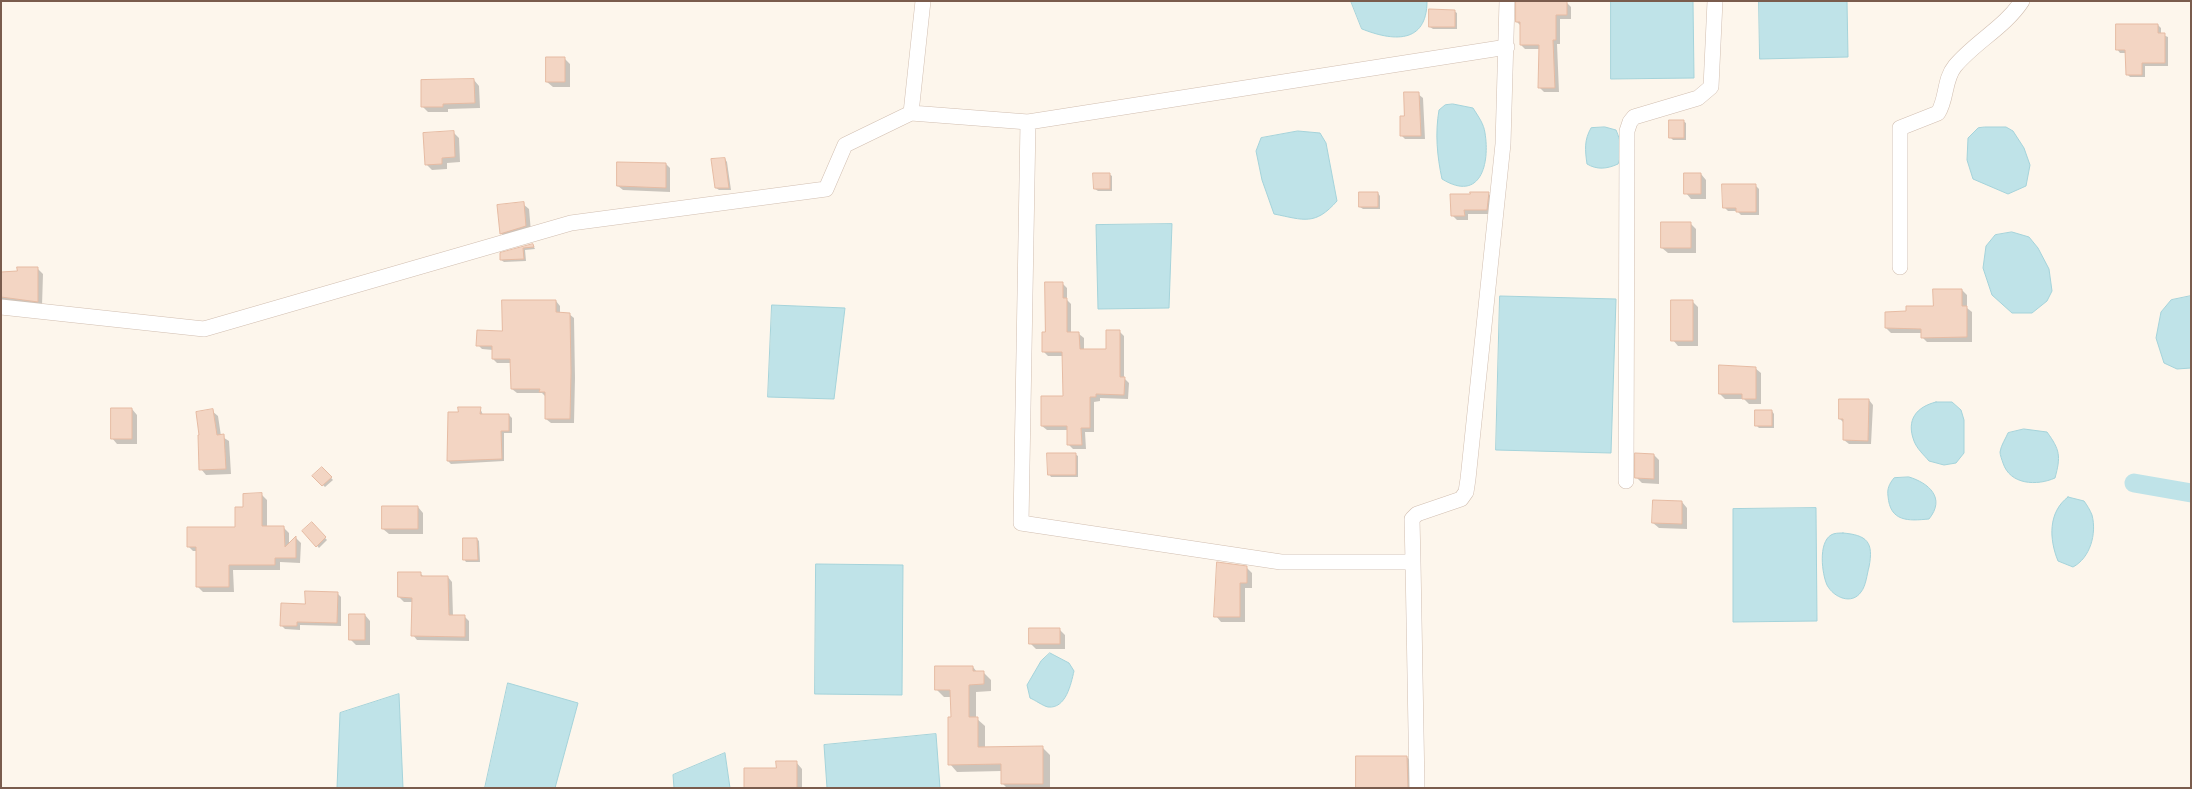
<!DOCTYPE html>
<style>
body{margin:0}
#map{position:relative;width:2192px;height:789px;overflow:hidden;background:#fdf6ec;font-family:"Space Grotesk",sans-serif}
canvas{display:block}
.frame{position:absolute;inset:0;border:2px solid #7a5c4d;pointer-events:none}
</style>
<div id="map">
<canvas width="2192" height="789"></canvas>
<div class="frame"></div>
</div>
<script>
const ctx = document.querySelector('canvas').getContext('2d');
ctx.lineJoin = 'round';
function fill(path, color) { ctx.fillStyle = color; ctx.fill(path, 'evenodd'); }
function trace(path, color, width, dash) { ctx.strokeStyle = color; ctx.lineWidth = width; ctx.lineCap = dash ? 'butt' : 'round'; ctx.setLineDash(dash || []); ctx.stroke(path); }
const water = new Path2D(`
 M1351 1H1427C1427 45 1392 41 1362 29Z
 M1611 1H1693L1694 78 1611 79Z
 M1759 1H1847L1848 57 1760 59Z
 M1453 104 1473 108C1478 116 1484 124 1485 133 1490 163 1481 203 1442 179 1437 156 1435 133 1439 110L1445 105Z
 M1605 127 1616 130C1621 141 1623 153 1618 164 1607 169 1597 170 1587 164 1585 150 1584 140 1591 128Z
 M1985 127H2006L2013 131 2024 148 2030 165 2026 186 2008 194 1973 179 1967 160 1968 138 1978 128Z
 M1298 131 1320 133 1326 143 1337 201C1315 226 1304 220 1274 214L1262 180 1256 151 1261 138Z
 M1172 224 1169 308 1098 309 1096 225Z
 M2012 232 2029 237 2038 248 2049 269 2052 291 2047 301 2032 313H2012L1992 295 1983 268 1986 246 1995 235Z
 M1500 296 1616 299 1611 453 1496 450Z
 M2191 296V368L2177 369 2164 363 2156 338 2161 312 2171 300Z
 M772 305 845 308 834 399 768 397Z
 M1936 402H1952L1961 410 1964 420V453L1956 463 1944 465 1929 461C1924 455 1917 449 1914 441 1906 420 1916 407 1936 402Z
 M2024 429 2047 432C2060 450 2061 456 2055 478 2037 486 2010 485 2003 463 2002 460 2000 455 2000 452 2001 445 2006 438 2008 433Z
 M1909 477C1929 483 1946 498 1929 519 1908 521 1890 522 1888 496 1887 489 1889 484 1894 478Z
 M2068 497 2084 501C2087 505 2090 510 2092 515 2097 534 2090 558 2073 567L2058 561C2049 539 2048 512 2068 497Z
 M1816 508 1817 621 1733 622V509Z
 M1843 533C1867 535 1874 542 1869 567 1867 574 1866 586 1861 592 1852 605 1834 598 1827 585 1822 574 1818 543 1831 535 1834 533 1839 533 1843 533Z
 M816 564 903 565 902 695 815 694Z
 M1050 653 1069 663 1074 671C1071 684 1066 709 1048 707 1043 706 1035 700 1030 698L1027 685 1041 661Z
 M508 683 578 703 555 788H485Z
 M399 694 403 788H337L340 713Z
 M936 734 940 788H827L824 745Z
 M725 753 730 788H674L673 775Z`);
fill(water, '#bfe3e8');
trace(water, '#a5d3da', 1);
fill(new Path2D(`
 M1995 1H2013V2Z
 M1567 3 1571 7V19H1560V44H1557L1559 92H1544L1540 88V49H1525L1521 45V26L1517 22Z
 M1454 11 1457 13V29H1433L1430 27Z
 M2158 25 2161 28V34L2168 37V66H2145V77H2130L2127 74 2126 53H2120L2117 49Z
 M565 59 570 64V87H553L547 82Z
 M474 80 479 86 480 108 448 109V112H428L422 106Z
 M1418 94 1423 98 1425 139H1405L1401 135 1405 118Z
 M1683 121 1686 123V140H1673L1671 138Z
 M453 132 459 138 460 162 447 163V169L432 170 426 164Z
 M725 159 727 162 731 190H719L716 188Z
 M666 164 670 168V192L623 190 618 186Z
 M1109 174 1112 176V191H1098L1095 189Z
 M1701 174 1706 180V199H1691L1686 193Z
 M1755 185 1759 189V215H1741L1737 211H1728L1724 207Z
 M1378 193 1380 196V209H1363L1360 207Z
 M1488 193 1492 198 1491 214H1468V220H1457L1452 215Z
 M523 204 529 209 531 232 506 239 501 233Z
 M1690 223 1696 229V253H1668L1662 248Z
 M533 245 535 249 525 250 526 261 504 262 501 260V254Z
 M38 269 43 274 42 306 1 302V273Z
 M1062 283 1067 288V300L1071 304V334H1079L1084 338V350H1108L1119 331 1124 336V378L1129 383 1128 399 1100 398V401L1094 402V432H1085L1086 449H1073L1069 445 1068 430H1047L1042 426 1064 397V356H1048L1043 351 1046 334Z
 M1962 290 1967 295V308L1972 312V342H1927L1922 337V333H1891L1886 328 1907 312 1934 307Z
 M556 301 560 306V314H569L574 318 575 378 574 423H551L546 419 545 396 542 393H517L512 389V363H497L493 359V350L482 349 478 345Z
 M1692 301 1698 307V346H1678L1673 340Z
 M1720 366 1755 368 1761 373V404H1749L1744 399H1725L1720 394Z
 M1869 400 1873 405 1871 444H1849L1844 440V423L1840 419Z
 M480 408 483 415H509L512 418V433H504V461L451 464 448 461Z
 M132 409 137 415V444H117L112 438Z
 M212 411 218 416 221 436 229 441 231 474 206 475 201 469Z
 M1772 411 1774 414V428H1759L1756 425Z
 M1075 454 1078 456V477H1051L1049 474Z
 M1654 455 1659 460V484L1642 483 1637 478Z
 M322 468 333 480 325 487 314 476Z
 M262 495 267 500V528H284L289 533V544L296 538 301 543 300 563 280 562V570H233L234 592H203L198 587 197 551H193L188 546 237 528 245 508Z
 M1682 502 1687 508V529L1659 528 1653 523Z
 M418 507 423 513V534H389L383 529Z
 M312 524 327 540 319 548 304 531Z
 M477 539 479 541 480 562H466L464 559Z
 M1247 568 1252 573V588H1245V622H1221L1216 616Z
 M420 573 424 577H448L452 582 453 616H464L469 621V641L417 640 413 635V602H404L399 597Z
 M337 593 341 597V626L300 625V630L285 629 281 625 306 605Z
 M365 615 370 621V645H356L350 639Z
 M1060 630 1065 635V649H1036L1030 643Z
 M973 667 977 672H983L991 680V691L976 692V718L985 726V748H1043L1050 755V788H1007L1002 783V771L957 772 950 764 952 697H944L936 689Z
 M1407 757 1415 766V788H1358Z
 M796 762 802 769V788H745L778 770Z`), '#0003');
trace(new Path2D(`
 M2134 483 2191 493`), '#bfe3e8', 19);
const building = new Path2D(`
 M1516 1H1567V15H1556V40H1553L1555 88H1538L1539 45H1520V22H1516Z
 M1429 9 1455 10V27H1429Z
 M2116 24H2158V33H2165V63H2142V75H2126L2125 50H2116Z
 M546 57H565V82H546Z
 M474 79 475 103 443 104V107H421V80Z
 M1404 92H1419L1421 136H1400V116H1404Z
 M1669 120H1684V138H1669Z
 M454 131 455 157 442 158V164L425 165 423 133Z
 M725 158 729 188H715L711 159Z
 M617 162 666 163V188L617 186Z
 M1093 173H1110V189H1094Z
 M1684 173H1701V194H1684Z
 M1722 184H1756V212H1736V208H1723Z
 M1359 192H1378V207H1359Z
 M1470 192H1489L1487 210H1464L1465 216H1451L1450 194H1470Z
 M524 202 526 226 500 234 497 205Z
 M1661 222H1691V248H1661Z
 M533 244 534 247 523 248 524 259 500 260V253Z
 M17 267H38V302L1 297V272L17 271Z
 M1045 282H1063V298H1067V332H1079L1080 349H1106V330H1120V377H1125L1124 395 1096 394V397H1090V428H1081L1082 445H1067V426H1041V396H1063L1062 352H1042V332H1045Z
 M1933 289H1962V306H1967V337L1921 338V329L1885 328V312L1906 311V306H1933Z
 M502 300H556V312L570 313 571 372 570 419H545V392H539L540 389H511L510 359H492V346H476L477 330 502 331Z
 M1671 300H1693V341H1671Z
 M1719 365 1756 367V399H1742V394H1719Z
 M1839 399H1869L1868 441 1843 440V419H1839Z
 M458 407H481L480 414H509V431H501L502 459 447 461 448 412H458Z
 M111 408H132V439H111Z
 M213 409 217 435 224 434 226 469 199 470 198 435H199L196 412Z
 M1755 410H1772V426H1755Z
 M1047 453H1076V475H1048Z
 M1635 453 1654 454V479L1635 478Z
 M322 467 332 477 322 486 312 476Z
 M262 493V526H284L285 547 296 536V558H275V565H229V587H196V547H187V527H235V507H243V494Z
 M1653 500 1682 501V524L1652 523Z
 M382 506H418V529H382Z
 M312 522 326 537 316 547 302 531Z
 M463 538H477L478 560H463Z
 M1217 562 1247 566V583H1240V617H1214Z
 M398 572H421V576H448L449 615H465V637L411 636 412 598 398 597Z
 M305 591 338 592 337 623 297 622V626H280L281 603 305 604Z
 M349 614H365V640H349Z
 M1029 628H1060V644H1029Z
 M935 666H973V671H984V684L969 685V717H978V747L1043 746V784H1001V764L948 765V717H951L950 690H935Z
 M1356 756H1407L1408 788H1356Z
 M776 761H797V788H744V768H776Z`);
fill(building, '#f3d5c3');
trace(building, '#e6bba3', 1);
const minor = new Path2D(`
 M911 113 1028 122 1507 47
 M1028 122 1021 523 1281 562H1413L1412 519 1417 514 1461 499 1466 492 1468 479 1503 144 1507 1
 M1900 267V128L1938 113C1947 99 1944 79 1955 66 1975 42 2005 27 2022 1
 M1 307 204 329 571 223 826 189 845 145 911 113 923 1
 M1626 481 1627 131 1630 122 1634 117 1698 98 1711 87 1715 1
 M1413 562 1417 788`);
trace(minor, '#d1beb0', 16);
trace(minor, '#fff', 15);
</script>
